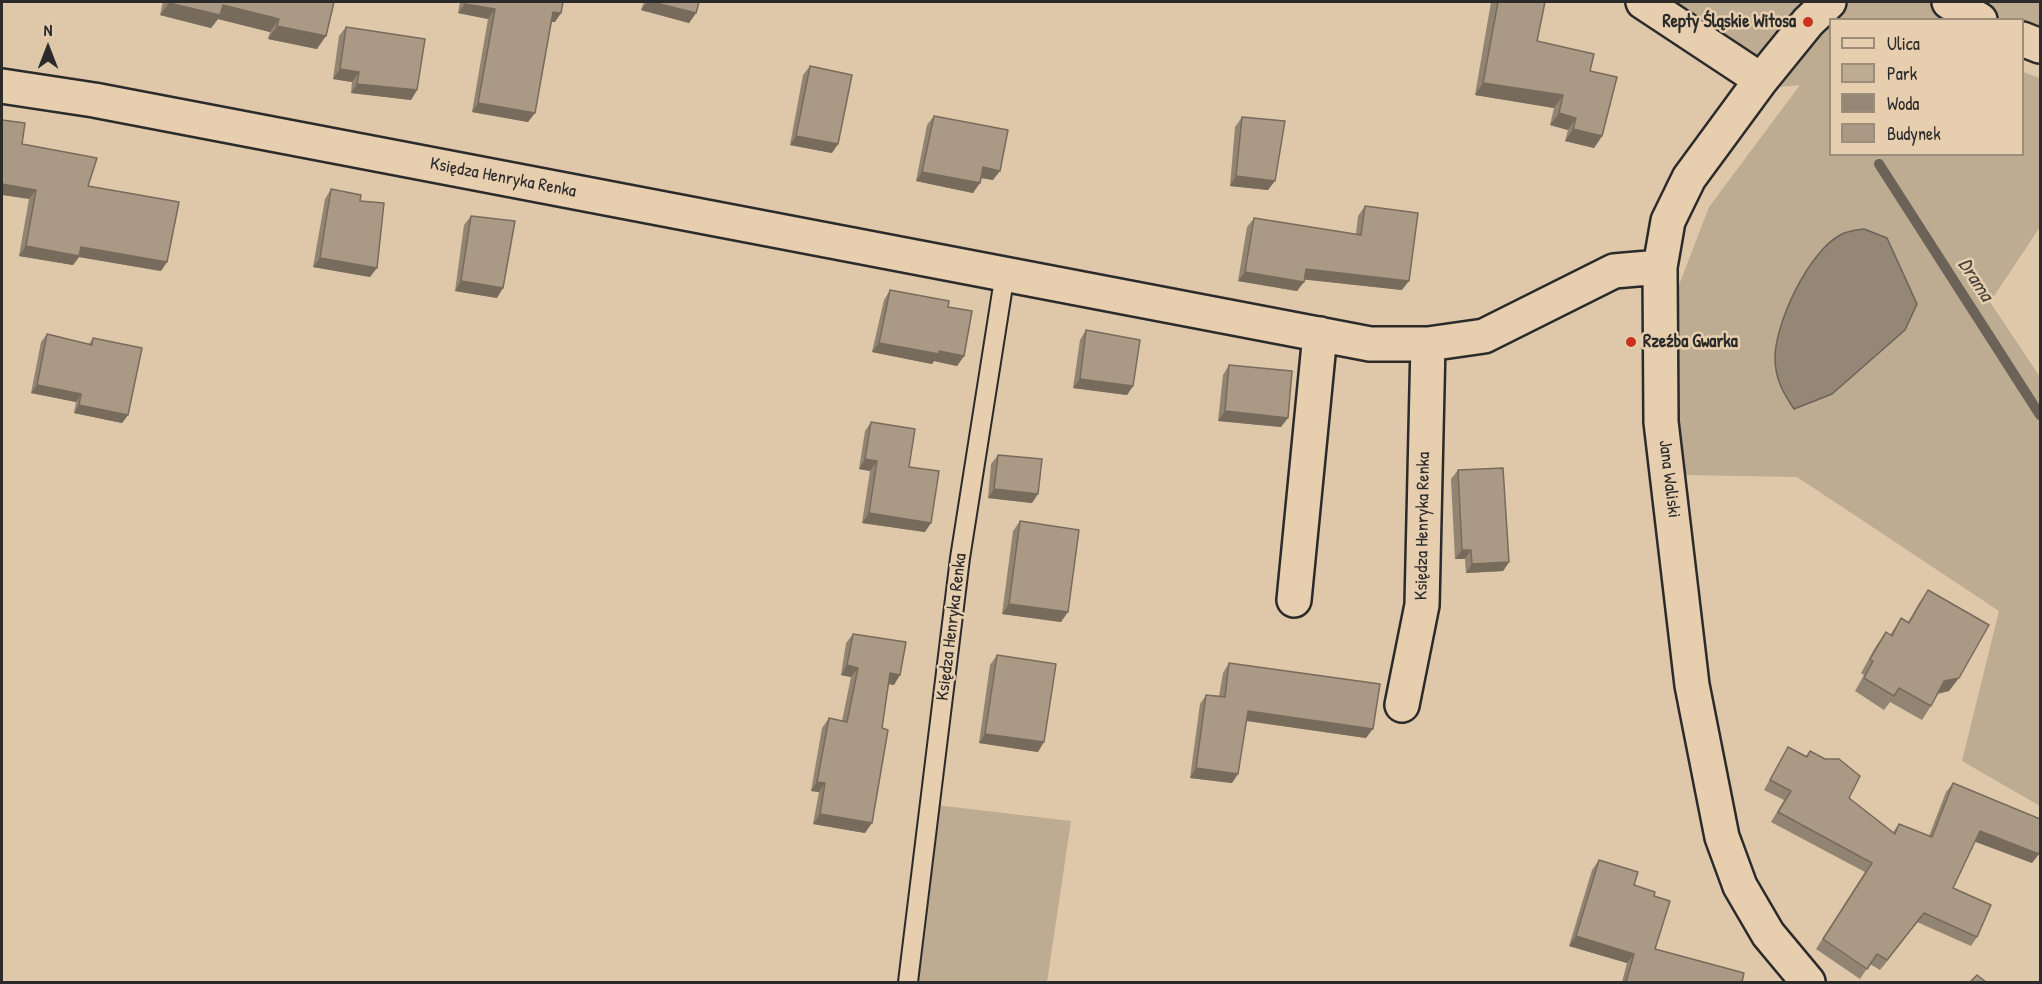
<!DOCTYPE html>
<meta charset="utf-8">
<style>
body{margin:0}
#map{position:relative;width:2042px;height:984px;overflow:hidden;background:#dfc7a9;font-family:"Patrick Hand",sans-serif}
canvas{display:block}
.frame{position:absolute;inset:0;border:3px solid #2b2b2b;pointer-events:none}
.legend{position:absolute;left:1829px;top:18px;width:195px;height:138px;box-sizing:border-box;background:#e6ceae;border:2px solid #9b8d7a;margin:0;padding:8px 10px;list-style:none;font-size:18px;color:#2b2b2b}
.legend li{display:flex;align-items:center;gap:12px;height:30px}
.legend b{width:30px;border:2px solid #9b8d7a}
.north{position:absolute;left:18px;top:18px;width:60px;height:60px;-webkit-text-stroke:4px #e6ceae;paint-order:stroke;rotate:0deg;font-size:16px;font-weight:700;line-height:24px;text-align:center;color:#2b2b2b}
.north::after{content:'';display:block;margin:auto;width:21px;height:27px;background:#2b2b2b;clip-path:polygon(50% 0,100% 100%,50% 72%,0 100%)}
</style>
<div id="map">
<canvas width="2042" height="984"></canvas>
<div class="frame"></div>
<ul class="legend">
<li><b style="height:8px;background:#e6ceae"></b>Ulica</li>
<li><b style="height:16px;background:#bdab92"></b>Park</li>
<li><b style="height:16px;background:#958776"></b>Woda</li>
<li><b style="height:16px;background:#aa9984"></b>Budynek</li>
</ul>
<div class="north">N</div>
</div>
<script>
const ctx = document.querySelector('canvas').getContext('2d');
ctx.lineJoin = 'round';
function fill(path, color) { ctx.fillStyle = color; ctx.fill(path, 'evenodd'); }
function trace(path, color, width, dash) { ctx.strokeStyle = color; ctx.lineWidth = width; ctx.lineCap = dash ? 'butt' : 'round'; ctx.setLineDash(dash || []); ctx.stroke(path); }
function write(font, color, halo, rows, align = 'center') {
  ctx.font = font + ' "Patrick Hand",sans-serif'; ctx.lineWidth = 5; ctx.setLineDash([]); ctx.textBaseline = 'middle'; ctx.strokeStyle = halo; ctx.fillStyle = color; for (const [text, x, y, turn = 0] of rows) {
    ctx.save(); ctx.translate(x, y); ctx.rotate((+turn || 0) * Math.PI / 180); ctx.textAlign = isNaN(turn) ? turn : align; if (halo) ctx.strokeText(text, 0, 0); ctx.fillText(text, 0, 0); ctx.restore();
  }
}
fill(new Path2D(`
 M1656 2H2040V53L2023 55 2022 20H1830V154H2022L2023 72 2040 78V227L1990 302 2040 377V806L1962 761 1999 611 1797 477 1686 475 1676 407 1679 285 1709 207 1800 85 1768 88ZM1902 272 1917 304 1905 330 1832 394 1793 409Z
 M936 805 1071 821 1047 982H903Z`), '#bdab92');
const water = new Path2D(`
 M1864 229 1887 238 1917 304 1905 330 1832 394 1794 409C1783 393 1775 378 1775 358 1775 323 1809 250 1842 234 1848 231 1857 230 1864 229Z`);
fill(water, '#958776');
trace(water, '#6b6258', 1.5);
trace(new Path2D(`
 M1879 164 2040 415`), '#6b6258', 10);
const lane = new Path2D(`
 M908 982 960 558 1005 273`);
const street = new Path2D(`
 M1643 2 1761 80
 M2 86 94 100 1370 344H1428L1484 336 1614 271 1660 267
 M1294 600 1320 334
 M1402 705 1422 605 1428 344
 M1808 982 1768 934 1740 886 1722 837 1692 685 1661 422 1660 267 1668 221 1689 178 1761 80 1808 22 1829 2`);
const secondary = new Path2D(`
 M1949 2 1980 20
 M2022 39 2040 46`);
trace(lane, '#2b2b2b', 22);
trace(street, '#2b2b2b', 38);
trace(secondary, '#2b2b2b', 38);
trace(lane, '#e6ceae', 18);
trace(street, '#e6ceae', 33);
trace(secondary, '#e6ceae', 33);
fill(new Path2D(`
 M163 2H334L317 49 268 39 270 32 218 19 211 28 160 15Z
 M460 2H563L555 22H551L528 122 472 112 488 19 458 13Z
 M644 2H699L696 13 689 23 641 10Z
 M1491 2H1545L1537 41 1590 71 1602 136 1594 148 1565 141 1568 130 1550 125 1554 108 1475 95Z
 M346 27 417 90 411 100 351 93 352 82 333 79 339 36Z
 M810 66 832 153 790 145 803 75Z
 M934 116 993 180 981 178 973 193 916 181 927 125Z
 M1242 117 1268 190 1230 186 1235 127Z
 M22 144 88 186 161 271 79 257 73 265 19 256 29 199Z
 M331 189 360 201 370 277 313 267 325 199Z
 M1365 206 1402 290 1304 279V282L1297 291 1238 281 1247 227 1254 218 1356 234 1358 216Z
 M471 216 497 298 455 291 464 225Z
 M890 290 948 307 964 356 957 366 934 361 932 364 872 352 884 300Z
 M1086 330 1133 386 1127 395 1073 388 1080 340Z
 M47 334 89 344 93 338 128 415 122 423 74 413 76 402 31 393 41 342Z
 M1229 365 1281 427 1218 421 1223 375Z
 M871 422 909 467 925 532 862 523 870 471 859 469 865 431Z
 M998 455 1032 503 988 498 991 464Z
 M1458 470 1509 562 1503 571 1466 573 1465 559H1455L1451 479Z
 M1020 521 1061 622 1002 614 1013 531Z
 M1928 590 1949 691 1938 694 1931 706 1922 720 1890 702 1884 710 1855 691 1864 675 1861 673 1876 646 1886 632 1890 635 1901 618 1908 622 1919 603Z
 M853 634 894 685 888 684 865 833 813 824 819 792 811 791 822 728 829 718 842 721 851 677 841 675 846 643Z
 M997 655 1038 752 979 743 990 665Z
 M1229 663 1366 738 1246 721 1232 783 1190 778 1200 704 1206 695 1219 696 1223 673Z
 M1788 747 1805 757 1810 751 1849 798 1893 832 1899 824 1929 836 1946 792 1953 783 2039 854 2032 863 1975 841 1953 888 1977 937 1971 946 1917 922 1880 970 1870 964 1860 979 1816 949 1865 872 1771 822 1784 800 1764 790 1782 757Z
 M1599 860 1634 885 1654 896 1655 949 1742 982H1622L1627 963 1569 946 1592 870Z`), '#928472');
fill(new Path2D(`
 M647 2H652L696 13 689 23 641 10Z
 M169 3 223 5 279 19 270 32 218 19 211 28 160 15Z
 M465 4 495 9 488 19 458 13Z
 M553 12 561 13 555 22 546 21Z
 M277 26 326 36 317 49 268 39Z
 M340 69 359 72 352 82 333 79Z
 M1483 83 1563 95 1554 108 1475 95Z
 M357 84 417 90 411 100 351 93Z
 M478 103 535 113 528 122 472 112Z
 M1559 113 1576 118 1568 130 1550 125Z
 M1573 129 1602 136 1594 148 1565 141Z
 M796 136 838 144 832 153 790 145Z
 M983 167 1000 171 993 180 976 177Z
 M922 172 980 183 973 193 916 181Z
 M1236 176 1275 181 1268 190 1230 186Z
 M2 184 36 190 29 199 2 195Z
 M26 246 81 247 167 262 161 271 79 257 73 265 19 256Z
 M320 258 377 268 370 277 313 267Z
 M1306 269 1409 281 1402 290 1299 279Z
 M1245 272 1304 282 1297 291 1238 281Z
 M461 281 503 288 497 298 455 291Z
 M879 343 939 351 964 356 957 366 934 361 932 364 872 352Z
 M1080 379 1133 386 1127 395 1073 388Z
 M37 385 81 394 76 402 31 393Z
 M79 405 128 415 122 423 74 413Z
 M1225 411 1288 418 1281 427 1218 421Z
 M865 459 877 461 870 471 859 469Z
 M994 489 1038 494 1032 503 988 498Z
 M869 513 931 523 925 532 862 523Z
 M1462 550H1471L1465 559H1455Z
 M1509 562 1503 571 1466 573 1472 564Z
 M1009 604 1068 612 1061 622 1002 614Z
 M847 665 858 668 851 677 841 675Z
 M890 673 900 675 894 685 883 683Z
 M1959 678 1949 691 1935 694 1944 681Z
 M1248 711 1373 729 1366 738 1241 720Z
 M985 734 1044 742 1038 752 979 743Z
 M1196 768 1238 774 1232 783 1190 778Z
 M817 782 825 783 819 792 811 791Z
 M820 814 872 823 865 833 813 824Z
 M1980 831 2039 854 2032 863 1973 841Z
 M1924 913 1917 922 1880 970 1887 960Z
 M1576 936 1634 954 1627 963 1569 946Z`), '#776b5c');
const building = new Path2D(`
 M169 2H334L326 36 277 26 279 19 223 5 220 15 169 3Z
 M465 2H563L561 13 553 12 535 113 478 103 495 9 465 4Z
 M652 2H699L696 13Z
 M1498 2H1545L1537 41 1594 54 1590 71 1617 77 1602 136 1573 129 1576 118 1559 113 1563 95 1483 83Z
 M346 27 425 39 417 90 357 84 359 72 340 69Z
 M810 66 852 75 838 144 796 136Z
 M934 116 1008 130 1000 171 983 167 980 183 922 172Z
 M1242 117 1285 121 1275 181 1236 176Z
 M2 120 25 123 22 144 97 158 88 186 179 202 167 262 81 247 79 256 26 246 36 190 2 184Z
 M331 189 361 195 360 201 384 203 377 268 320 258Z
 M1365 206 1418 213 1409 281 1306 269 1304 282 1245 272 1254 218 1361 235Z
 M471 216 515 221 503 288 461 281Z
 M890 290 949 301 948 307 972 311 964 356 939 351V354L879 343Z
 M1086 330 1140 340 1133 386 1080 379Z
 M47 334 92 345 93 338 142 348 128 415 79 405 81 394 37 385Z
 M1229 365 1292 371 1288 418 1225 411Z
 M871 422 915 429 909 467 939 471 931 523 869 513 877 461 865 459Z
 M998 455 1042 459 1038 494 994 489Z
 M1503 468 1509 562 1472 564 1471 550H1462L1458 470Z
 M1020 521 1079 530 1068 612 1009 604Z
 M1928 590 1989 625 1959 678 1944 681 1931 706 1899 688 1894 696 1864 678 1873 661 1870 659 1886 632 1892 636 1901 618 1909 623Z
 M853 634 906 642 900 675 890 673 882 728 888 730 872 823 820 814 825 783 817 782 829 718 847 722 858 668 847 665Z
 M997 655 1056 664 1044 742 985 734Z
 M1229 663 1380 684 1373 729 1248 711 1238 774 1196 768 1206 695 1225 697Z
 M1788 747 1807 757 1810 751 1825 759H1839L1860 776 1849 798 1895 834 1899 824 1932 837 1953 783 2040 819V849L2039 854 1980 831 1953 888 1991 905 1977 937 1924 913 1887 960 1877 954 1867 969 1823 939 1872 863 1778 812 1791 791 1770 780Z
 M1599 860 1638 872 1634 885 1655 892 1654 896 1670 901 1655 949 1744 973 1742 982H1626L1634 954 1576 936Z
 M1977 975 1986 982H1970Z`);
fill(building, '#aa9984');
trace(building, '#776b5c', 1.5);
for (const [x, y, r, color] of [
 [1808,22,6,"#c8321e"],
 [1631,342,6,"#c8321e"]
]) { const dot = new Path2D(); dot.arc(x, y, r, 0, 2 * Math.PI); ctx.fillStyle = color; ctx.fill(dot); trace(dot, '#e6ceae', 2); }
write('bold 18px', '#2b2b2b', '#e6ceae', [
 ["Repty Śląskie Witosa",1796,22],
 ["Rzeźba Gwarka",1643,342,"left"]
], 'right');
write('18px', '#2b2b2b', '#e6ceae', [
 ["Księdza Henryka Renka",503,178,11],
 ["Jana Waliski",1669,479,83],
 ["Księdza Henryka Renka",1423,526,-89],
 ["Księdza Henryka Renka",952,627,-83]
]);
write('italic 20px', '#46423e', '#e6ceae', [
 ["Drama",1975,280,57]
]);
</script>
